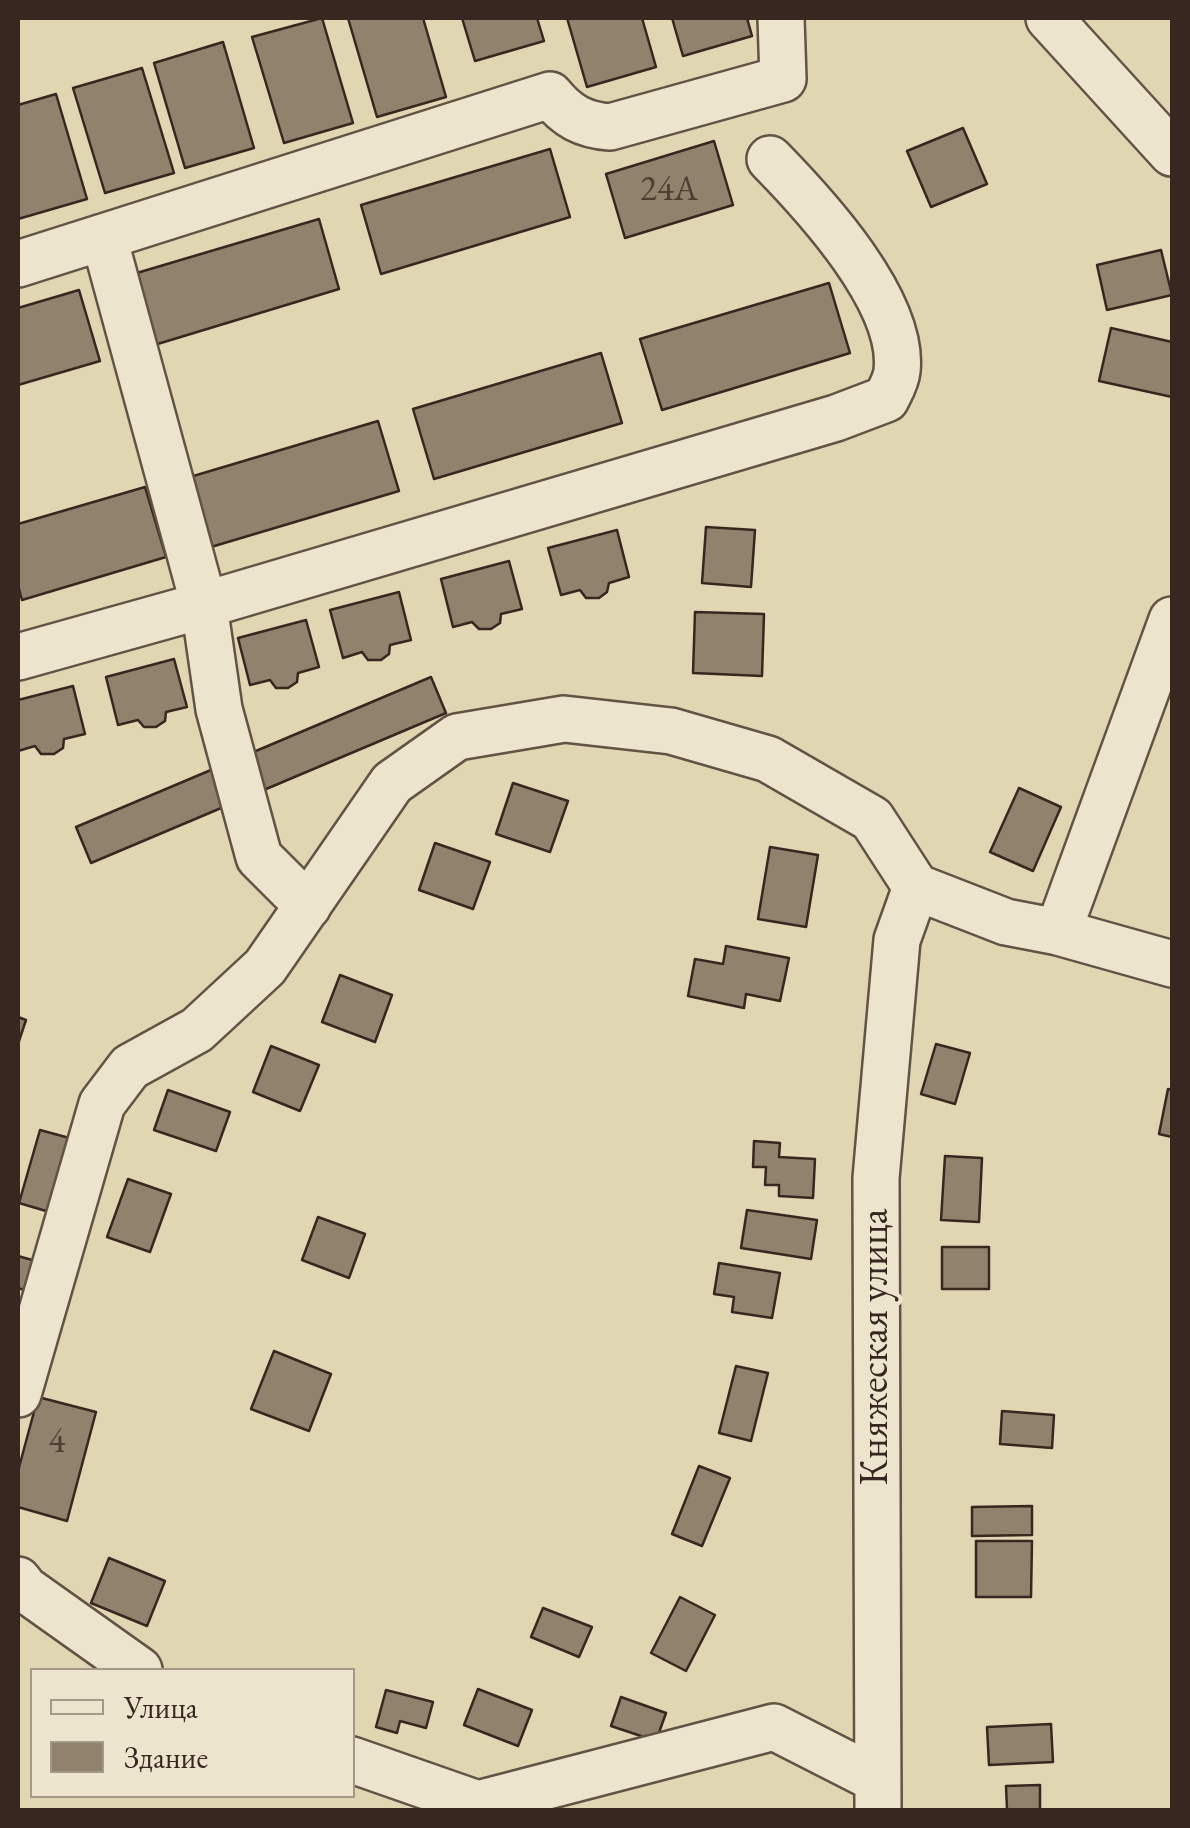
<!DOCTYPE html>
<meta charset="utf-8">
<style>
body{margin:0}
#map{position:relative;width:1190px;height:1828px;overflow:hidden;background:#e1d6b2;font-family:"EB Garamond",serif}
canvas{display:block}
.frame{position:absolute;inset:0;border:20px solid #382720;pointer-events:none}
.legend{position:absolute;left:30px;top:1668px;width:325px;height:130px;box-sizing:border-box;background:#ece4cd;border:2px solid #a49888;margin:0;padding:12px 18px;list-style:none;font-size:30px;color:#382720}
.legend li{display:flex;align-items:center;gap:20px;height:50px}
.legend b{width:50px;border:2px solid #a49888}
</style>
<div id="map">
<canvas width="1190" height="1828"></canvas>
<div class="frame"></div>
<ul class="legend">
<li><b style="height:12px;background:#ece4cd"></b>Улица</li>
<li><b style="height:28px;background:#90826c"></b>Здание</li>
</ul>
</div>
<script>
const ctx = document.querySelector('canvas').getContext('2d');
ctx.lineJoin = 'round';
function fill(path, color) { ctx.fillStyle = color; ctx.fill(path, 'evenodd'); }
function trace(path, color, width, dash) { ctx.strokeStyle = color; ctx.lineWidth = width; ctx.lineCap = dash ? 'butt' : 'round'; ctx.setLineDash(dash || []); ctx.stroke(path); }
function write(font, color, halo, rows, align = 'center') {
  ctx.font = font + ' "EB Garamond",serif'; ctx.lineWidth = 8; ctx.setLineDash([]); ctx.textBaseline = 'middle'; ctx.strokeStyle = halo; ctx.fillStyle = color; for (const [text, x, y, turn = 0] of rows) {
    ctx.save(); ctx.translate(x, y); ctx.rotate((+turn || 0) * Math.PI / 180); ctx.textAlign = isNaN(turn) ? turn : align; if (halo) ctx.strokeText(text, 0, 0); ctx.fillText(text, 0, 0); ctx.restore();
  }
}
const building = new Path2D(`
 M322 18 353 123 284 143 252 37Z
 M348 18H423L446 97 377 117Z
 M462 18H537L544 41 475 61Z
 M567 18H642L656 67 587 87Z
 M672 18H747L752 36 683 56Z
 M223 42 254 148 185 168 154 63Z
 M142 68 174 173 105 193 73 88Z
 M56 94 87 199 18 219V105Z
 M963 128 987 184 931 207 907 151Z
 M714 141 733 205 625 238 606 174Z
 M550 149 570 217 381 274 361 205Z
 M319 219 339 289 151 346 130 275Z
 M1161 250 1172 295 1107 310 1097 265Z
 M829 283 850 353 662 410 640 339Z
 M79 290 100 361 18 385V308Z
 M1111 328 1172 342V397L1099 381Z
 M601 353 622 423 434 479 413 409Z
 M378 421 399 491 211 547 190 477Z
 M145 487 166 557 22 600 18 585V524Z
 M706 527 755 530 751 587 702 583Z
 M617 530 629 577 609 583 607 592 599 598H586L580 590 561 595 548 548Z
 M509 561 522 609 501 614 500 623 491 629H479L472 622 453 627 441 579Z
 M399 592 411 640 390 645 389 654 381 660H368L362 652 343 658 330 610Z
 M695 612 764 614 762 676 693 673Z
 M306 620 319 667 298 673 297 682 288 688H276L270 680 250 685 238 638Z
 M174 659 187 707 166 712 165 721 156 727H144L138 720 118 725 106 677Z
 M431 677 446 713 91 863 76 827Z
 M73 686 85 734 64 739 63 748 54 754H41L35 746 18 751V700Z
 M513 783 568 801 550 852 496 834Z
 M1019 788 1061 807 1033 871 990 852Z
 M435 843 490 862 473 909 419 890Z
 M770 847 818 855 806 927 758 919Z
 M726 946 789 958 780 1001 746 994 744 1008 688 996 695 959 723 964Z
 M340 975 392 995 375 1042 322 1022Z
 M18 1017 26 1020 18 1044Z
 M936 1044 970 1053 955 1104 921 1094Z
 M271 1046 319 1065 300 1111 253 1092Z
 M1168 1089 1172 1090V1137L1159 1134Z
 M168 1090 230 1112 216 1151 154 1130Z
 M40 1130 84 1142 63 1216 19 1203Z
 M754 1141 780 1143 779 1157 815 1159 813 1198 779 1196V1185H765L766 1167H753Z
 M945 1156 982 1158 979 1222 941 1220Z
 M128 1179 171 1194 150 1252 107 1237Z
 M747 1210 817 1220 811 1259 741 1248Z
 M318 1217 365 1234 349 1278 302 1260Z
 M942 1247H989V1289H942Z
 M18 1256 46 1264 36 1294 18 1288Z
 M719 1263 780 1273 772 1318 732 1312 734 1297 714 1294Z
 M274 1351 331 1374 309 1431 251 1409Z
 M736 1366 768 1373 751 1441 719 1433Z
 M38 1397 96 1412 67 1521 18 1507V1471Z
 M1002 1411 1054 1415 1052 1448 1000 1444Z
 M699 1466 730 1478 702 1546 672 1534Z
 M1032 1506V1535L972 1536V1507Z
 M976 1541H1032L1031 1597H976Z
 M109 1558 165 1581 147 1626 91 1603Z
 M680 1597 715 1615 686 1671 651 1653Z
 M543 1608 592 1627 579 1657 531 1637Z
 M478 1689 532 1710 518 1746 464 1725Z
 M386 1690 433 1702 426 1728 400 1721 397 1733 376 1727Z
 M621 1697 666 1713 656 1741 611 1726Z
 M1051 1724 1053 1762 989 1765 987 1727Z
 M1040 1785V1810H1007L1006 1786Z`);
fill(building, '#90826c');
trace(building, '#382720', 2.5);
const minor = new Path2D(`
 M1049 18 1172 153
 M104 238 204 605 219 709 259 857 308 906
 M18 264 550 95C567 116 583 125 610 127L783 79 781 18
 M18 657 204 605 836 418 886 399C890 391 896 381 897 371 905 302 815 205 770 159
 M916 887 1006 922 1058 932 1172 964
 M1058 932 1172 620
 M18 1394 102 1104 130 1067 197 1030 265 967 392 783 457 737 564 719 671 731 768 759 872 819 916 887
 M18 1580 25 1589 139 1670
 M352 1760 478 1804 774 1727 878 1780
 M878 1810 876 1178 897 940 916 887`);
trace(minor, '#625344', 50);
trace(minor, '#ece4cd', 45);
write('35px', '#4e3e33', null, [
 ["24А",669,190],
 ["4",57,1442]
]);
write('40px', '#382720', '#ece4cd', [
 ["Княжеская улица",876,1347,-90]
]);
</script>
